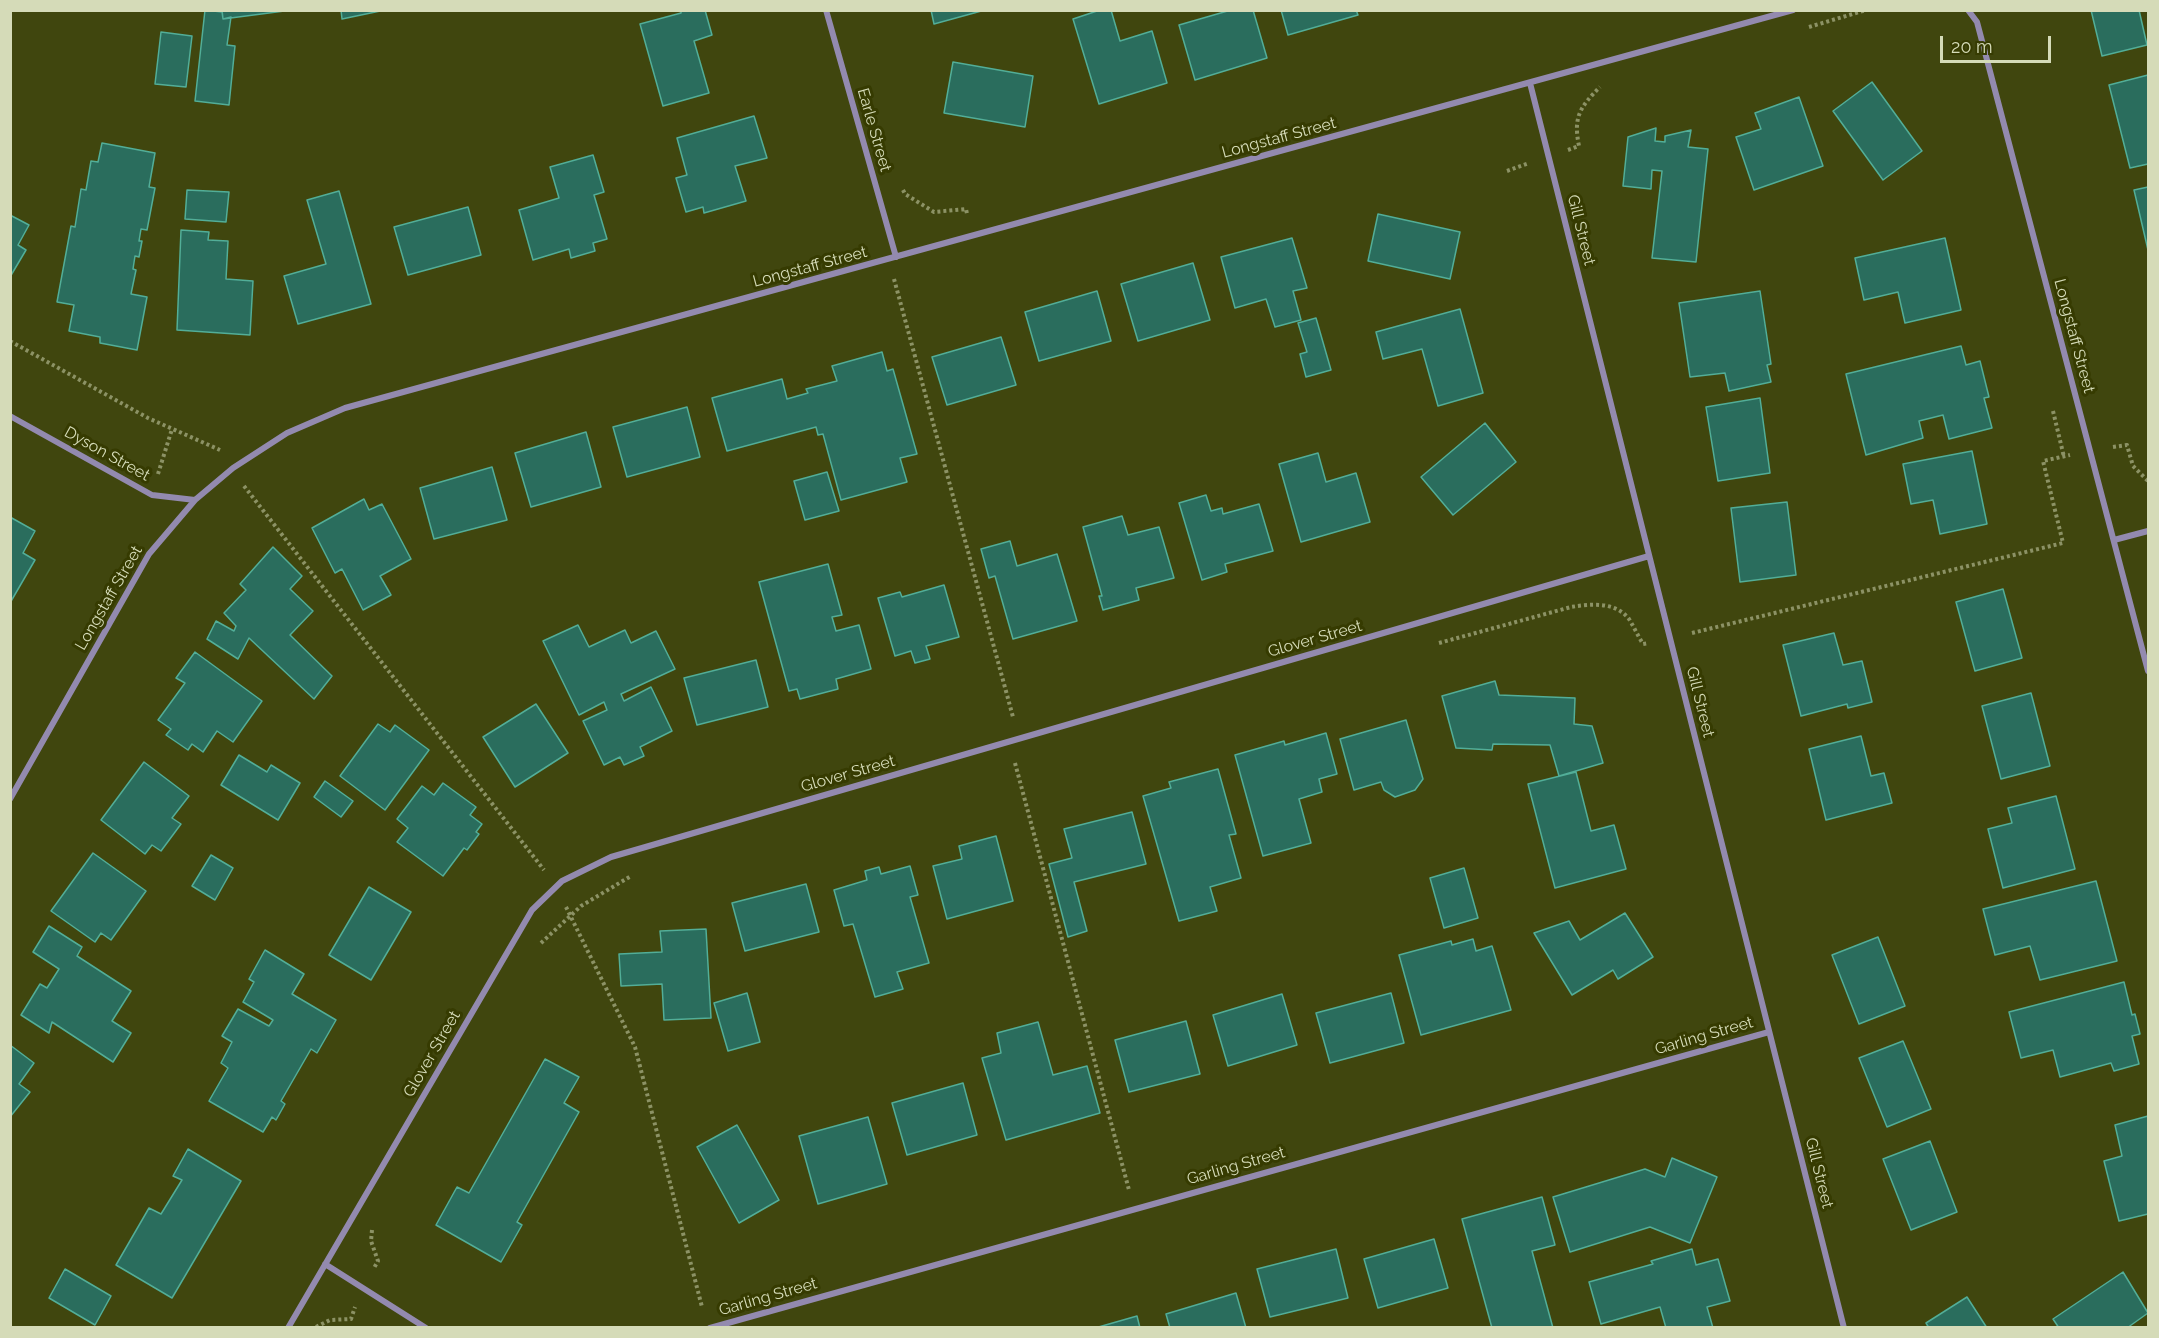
<!DOCTYPE html>
<style>
body{margin:0}
#map{position:relative;width:2159px;height:1338px;overflow:hidden;background:#40460e;font-family:Raleway,sans-serif}
canvas{display:block}
.frame{position:absolute;inset:0;border:12px solid #d5dbb8;pointer-events:none}
.scale{position:absolute;left:1940px;top:36px;width:111px;height:27px;box-sizing:border-box;border:3px solid #d5dbb8;border-top:0;padding-left:8px;font-size:18px;line-height:21px;white-space:nowrap;color:#d5dbb8;-webkit-text-stroke:4px #363b01;paint-order:stroke}
</style>
<div id="map">
<canvas width="2159" height="1338"></canvas>
<div class="frame"></div>
<div class="scale">20 m</div>
</div>
<script>
const ctx = document.querySelector('canvas').getContext('2d');
ctx.lineJoin = 'round';
function fill(path, color) { ctx.fillStyle = color; ctx.fill(path, 'evenodd'); }
function trace(path, color, width, dash) { ctx.strokeStyle = color; ctx.lineWidth = width; ctx.lineCap = dash ? 'butt' : 'round'; ctx.setLineDash(dash || []); ctx.stroke(path); }
function write(font, color, halo, rows, align = 'center') {
  ctx.font = font + ' Raleway,sans-serif'; ctx.lineWidth = 6; ctx.setLineDash([]); ctx.textBaseline = 'middle'; ctx.strokeStyle = halo; ctx.fillStyle = color; for (const [text, x, y, turn = 0] of rows) {
    ctx.save(); ctx.translate(x, y); ctx.rotate((+turn || 0) * Math.PI / 180); ctx.textAlign = isNaN(turn) ? turn : align; if (halo) ctx.strokeText(text, 0, 0); ctx.fillText(text, 0, 0); ctx.restore();
  }
}
const building = new Path2D(`
 M205 10 222 12 223 19 231 17 227 45 235 46 229 105 195 101Z
 M222 10H292L223 19Z
 M341 10H385L342 19Z
 M681 10H705L712 35 694 41 709 93 663 106 640 24 681 13Z
 M931 10H985L934 24Z
 M1100 10H1111L1120 41 1152 31 1167 83 1099 104 1073 19Z
 M1231 10H1253L1267 58 1195 80 1179 25Z
 M1281 10H1356L1358 15 1288 35Z
 M2091 10H2139L2147 45 2102 56Z
 M161 32 192 36 186 87 155 84Z
 M953 62 1033 76 1025 127 944 113Z
 M2148 75V164L2130 168 2109 85Z
 M1872 82 1922 151 1883 180 1833 111Z
 M1799 97 1823 166 1754 190 1736 137 1761 129 1755 113Z
 M754 116 767 158 735 166 746 201 704 213 703 207 686 212 676 178 687 175 677 138Z
 M1656 128 1655 141 1665 142V136L1691 130 1688 147 1708 149 1696 262 1652 258 1662 171 1652 170 1651 189 1623 186 1628 137Z
 M102 143 155 153 149 187 155 188 147 230 141 229 139 241H142L139 257 135 256 133 269 136 270 131 294 147 297 137 350 100 343V337L69 331 74 305 57 302 71 226 75 227 81 189 86 190 91 161 98 162Z
 M593 155 604 192 594 195 607 239 593 243 595 251 571 258 569 249 533 260 519 210 559 198 550 167Z
 M2148 187V250L2134 190Z
 M187 190 229 192 226 222 185 219Z
 M339 191 371 304 298 324 284 276 326 264 307 200Z
 M468 207 481 255 408 275 394 227Z
 M1378 214 1460 232 1450 279 1368 261Z
 M10 215 29 225 18 245 26 250 10 277Z
 M181 230 209 232 208 240 228 241 226 279 253 281 250 335 177 330Z
 M1292 238 1307 288 1293 291 1301 320 1275 327 1266 299 1235 308 1221 257Z
 M1945 238 1961 310 1905 323 1898 292 1864 300 1855 258Z
 M1193 263 1210 320 1138 341 1121 284Z
 M1097 291 1111 341 1039 361 1025 312Z
 M1760 291 1771 364 1767 365 1771 382 1729 391 1725 373 1690 377 1679 303Z
 M1460 309 1483 393 1438 406 1422 349 1383 359 1376 332Z
 M1316 318 1331 370 1306 377 1300 354 1307 352 1298 323Z
 M1001 337 1016 385 947 405 932 357Z
 M1961 346 1966 365 1980 361 1989 397 1984 398 1992 428 1949 439 1943 415 1919 421 1923 438 1866 455 1846 374Z
 M882 352 887 371 893 369 917 454 900 458 907 482 841 500 823 434 818 435 816 427 727 451 712 398 782 379 787 399 808 393 806 389 837 381 832 366Z
 M1760 398 1770 473 1718 481 1706 407Z
 M687 407 700 457 627 477 613 427Z
 M1485 423 1516 462 1453 515 1421 477Z
 M586 432 601 487 531 507 515 453Z
 M1972 451 1987 524 1940 534 1933 500 1911 504 1903 464Z
 M1318 453 1326 482 1356 473 1370 522 1301 542 1279 464Z
 M492 467 507 520 434 539 420 488Z
 M827 472 839 511 805 520 794 481Z
 M1206 495 1211 511 1222 508 1223 514 1259 504 1273 551 1225 564 1227 572 1202 580 1179 503Z
 M364 499 369 510 382 504 411 559 380 576 391 595 363 610 342 569 335 573 312 528Z
 M1787 502 1796 575 1740 582 1731 508Z
 M1122 516 1128 535 1159 527 1174 578 1136 588 1139 600 1103 610 1099 596H1102L1083 527Z
 M10 517 35 531 23 553 35 560 10 603Z
 M1010 541 1017 566 1057 554 1077 621 1013 639 995 576 989 578 981 549Z
 M273 547 302 576 290 589 313 611 290 635 332 676 314 699 249 638 238 659 207 639 216 621 234 631 236 626 224 613 246 590 240 584Z
 M828 564 842 615 832 617 836 631 859 625 871 669 836 679 838 689 800 699 797 689 789 691 759 582Z
 M944 585 959 637 926 646 930 659 915 663 911 651 895 656 878 598 900 592 902 597Z
 M2003 589 2022 658 1975 671 1956 602Z
 M578 625 589 647 625 630 631 643 656 631 675 669 621 694 624 701 651 687 672 731 640 747 644 756 624 765 620 757 604 765 583 721 607 710 604 702 579 715 543 641Z
 M1834 633 1843 665 1862 661 1872 702 1848 708 1847 704 1801 716 1783 645Z
 M195 652 262 701 233 742 217 731 203 752 192 744 188 750 166 735 171 729 158 720 185 683 176 678Z
 M756 660 768 707 697 725 684 678Z
 M1495 681 1499 695 1575 698 1574 724 1592 726 1603 763 1559 776 1550 745 1493 744 1492 750 1456 748 1442 696Z
 M2031 693 2050 766 2001 779 1982 706Z
 M536 704 568 753 515 787 483 737Z
 M1406 720 1423 779 1415 790 1395 797 1384 790 1381 782 1354 790 1340 739Z
 M378 724 390 732 395 725 429 750 385 810 340 776Z
 M1326 733 1337 774 1319 779 1322 792 1299 799 1311 843 1263 856 1235 755 1284 741 1285 745Z
 M1861 736 1871 776 1884 773 1892 803 1826 820 1809 749Z
 M239 755 267 772 271 765 300 783 278 820 221 785Z
 M144 762 189 796 172 818 181 824 161 851 152 845 145 854 101 820Z
 M1218 769 1236 834 1229 835 1241 878 1210 887 1217 911 1179 921 1143 796 1171 788 1169 782Z
 M1576 772 1591 831 1614 825 1626 869 1555 888 1528 784Z
 M325 781 353 801 341 817 314 797Z
 M443 783 476 807 470 815 482 824 476 832 479 834 467 850 464 848 443 876 397 842 408 828 397 819 422 786 434 795Z
 M2056 796 2075 869 2003 888 1988 829 2012 823 2008 808Z
 M1132 812 1146 864 1074 882 1087 931 1068 937 1049 864 1072 858 1064 829Z
 M996 836 1013 901 947 919 933 866 962 859 959 846Z
 M93 853 146 891 111 940 101 933 95 942 51 911Z
 M211 855 233 868 215 900 192 886Z
 M910 866 918 895 910 897 929 963 897 972 903 989 875 997 853 924 844 926 834 890 867 880 865 871 879 867 881 874Z
 M1464 868 1478 918 1444 928 1430 878Z
 M2096 881 2117 961 2040 980 2030 946 1995 955 1983 909Z
 M806 884 819 932 745 951 732 903Z
 M369 887 411 912 371 980 329 955Z
 M1625 913 1653 957 1618 979 1613 970 1572 995 1534 933 1569 921 1580 940Z
 M49 926 82 947 77 956 131 991 112 1021 131 1033 113 1062 52 1022 49 1033 21 1015 40 984 47 988 59 969 33 952Z
 M706 929 711 1018 664 1020 662 984 621 986 619 954 662 952 660 931Z
 M1878 937 1905 1006 1859 1024 1832 955Z
 M1473 939 1476 951 1492 946 1511 1010 1421 1035 1399 955 1451 941 1452 945Z
 M265 950 304 974 292 994 336 1020 317 1053 311 1049 281 1101 285 1104 276 1120 272 1117 263 1132 209 1101 228 1068 221 1063 232 1042 222 1036 238 1009 269 1026 273 1020 243 1002 254 982 249 979Z
 M2124 982 2132 1015 2135 1014 2140 1034 2132 1036 2139 1064 2114 1071 2111 1063 2060 1077 2053 1050 2021 1058 2009 1012Z
 M747 993 760 1042 728 1051 714 1003Z
 M1391 993 1404 1043 1330 1063 1316 1013Z
 M1282 994 1297 1045 1228 1066 1213 1015Z
 M1186 1021 1200 1074 1129 1092 1115 1040Z
 M1038 1022 1053 1075 1087 1066 1100 1113 1006 1140 982 1058 1001 1053 997 1033Z
 M1903 1041 1931 1109 1887 1127 1859 1058Z
 M10 1045 34 1063 19 1084 30 1092 10 1117Z
 M545 1059 579 1077 564 1103 579 1112 517 1222 522 1225 501 1262 436 1225 457 1187 469 1193Z
 M963 1083 977 1135 907 1155 892 1103Z
 M2148 1116V1214L2119 1221 2104 1161 2122 1156 2115 1125Z
 M868 1117 887 1184 818 1204 799 1136Z
 M737 1125 779 1200 739 1223 697 1147Z
 M1930 1141 1957 1212 1911 1230 1883 1159Z
 M188 1149 241 1181 172 1298 116 1265 149 1208 161 1214 182 1180 173 1176Z
 M1672 1158 1717 1177 1690 1243 1650 1227 1570 1252 1553 1197 1645 1169 1665 1177Z
 M1542 1197 1555 1245 1532 1251 1553 1328H1492L1462 1219Z
 M1434 1239 1448 1288 1378 1308 1364 1259Z
 M1336 1249 1348 1298 1270 1317 1257 1269Z
 M1692 1249 1696 1265 1718 1259 1730 1301 1707 1307 1713 1328H1666L1660 1307 1601 1324 1589 1282 1653 1264 1651 1261Z
 M65 1269 111 1296 95 1325 49 1298Z
 M2123 1272 2148 1313 2127 1328H2059L2053 1319Z
 M1236 1293 1246 1328H1170L1166 1314Z
 M1967 1297 1987 1328H1929L1926 1323Z
 M1137 1316 1140 1328H1095Z`);
fill(building, '#2a6d5d');
trace(building, '#52ae98', 1.5);
trace(new Path2D(`
 M1809 27 1866 10
 M1568 150 1579 146C1573 117 1580 107 1600 87
 M1507 171 1529 163
 M903 190 905 194 934 212 966 209 967 214
 M894 279 1013 717
 M10 341 148 418 220 450
 M2053 411 2064 457
 M2113 447 2127 445 2133 466 2148 481
 M158 474 172 429
 M244 486 544 870
 M1692 633 2063 543 2043 461 2070 455
 M1439 643 1571 607C1590 604 1615 601 1629 619 1634 627 1638 636 1643 644L1649 643
 M1015 763 1129 1190
 M566 907 635 1047 702 1307
 M541 943 581 906 631 876
 M372 1230 371 1241 378 1261 374 1268
 M316 1327 330 1320 351 1319 355 1307`), '#8c9265', 4, [3, 3]);
trace(new Path2D(`
 M826 10 896 257
 M1968 10 1977 22 2148 671
 M1530 83 1844 1328
 M10 416 152 495 195 500
 M2114 540 2148 531
 M10 799 149 554 195 500 233 468 287 433 345 408 1793 10
 M325 1264 426 1328
 M288 1328 532 910 562 881 611 857 1649 556
 M710 1328 1769 1032`), '#938aaf', 6);
write('16px', '#d5dbb8', '#363b01', [
 ["Earle Street",874,130,74],
 ["Longstaff Street",1279,138,-15],
 ["Gill Street",1581,230,76],
 ["Longstaff Street",810,267,-15],
 ["Longstaff Street",2074,336,75],
 ["Dyson Street",107,454,29],
 ["Longstaff Street",109,598,-60],
 ["Glover Street",1315,639,-16],
 ["Gill Street",1700,702,76],
 ["Glover Street",848,774,-16],
 ["Garling Street",1704,1036,-16],
 ["Glover Street",432,1054,-60],
 ["Garling Street",1236,1166,-16],
 ["Gill Street",1819,1173,76],
 ["Garling Street",768,1297,-16]
]);
</script>
